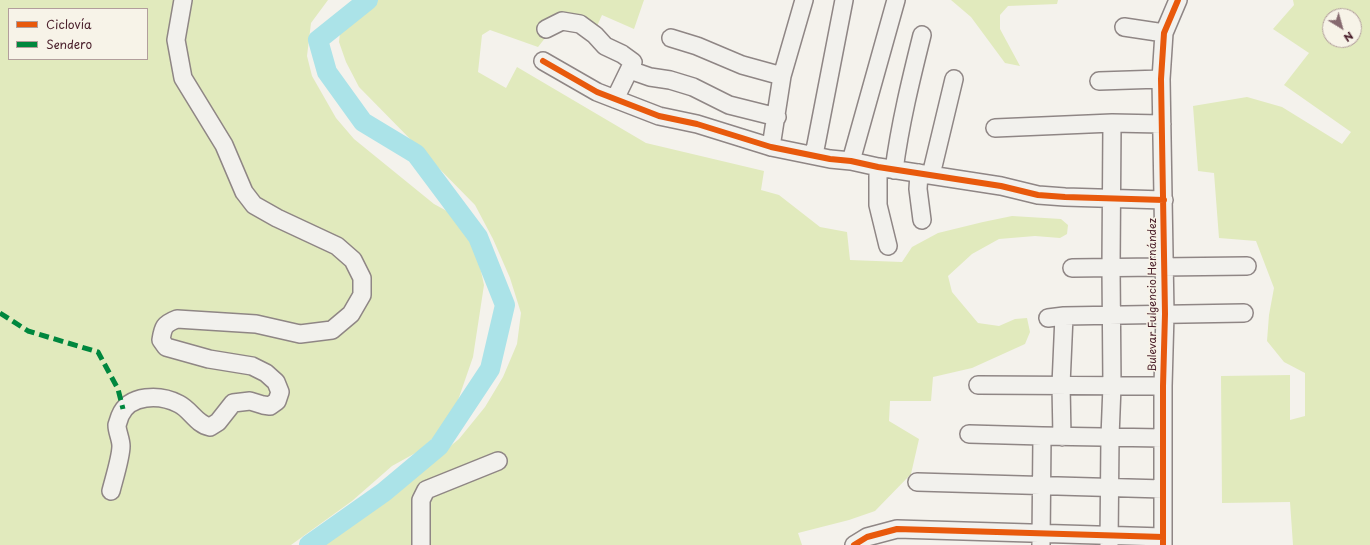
<!DOCTYPE html>
<meta charset="utf-8">
<style>
body{margin:0}
#map{position:relative;width:1370px;height:545px;overflow:hidden;background:#f4f2ec;font-family:"Playpen Sans",sans-serif}
canvas{display:block}
.legend{position:absolute;left:8px;top:8px;width:140px;height:52px;box-sizing:border-box;background:#f7f3e8;border:1px solid #b29e9c;margin:0;padding:5px 7px;list-style:none;font-size:12px;color:#4a1f2b}
.legend li{display:flex;align-items:center;gap:8px;height:20px}
.legend b{width:20px;border:1px solid #b29e9c}
.north{position:absolute;left:1322px;top:8px;width:40px;height:40px;box-sizing:border-box;background:#f7f3e8;border:1px solid #b29e9c;border-radius:50%;rotate:143deg;font-size:11px;font-weight:700;line-height:16px;text-align:center;color:#4a1f2b}
.north::after{content:'';display:block;margin:auto;width:14px;height:18px;background:#86696f;clip-path:polygon(50% 0,100% 100%,50% 72%,0 100%)}
</style>
<div id="map">
<canvas width="1370" height="545"></canvas>
<ul class="legend">
<li><b style="height:5px;background:#e8590c"></b>Ciclovía</li>
<li><b style="height:5px;background:#00873e"></b>Sendero</li>
</ul>
<div class="north">N</div>
</div>
<script>
const ctx = document.querySelector('canvas').getContext('2d');
ctx.lineJoin = 'round';
function fill(path, color) { ctx.fillStyle = color; ctx.fill(path, 'evenodd'); }
function trace(path, color, width, dash) { ctx.strokeStyle = color; ctx.lineWidth = width; ctx.lineCap = dash ? 'butt' : 'round'; ctx.setLineDash(dash || []); ctx.stroke(path); }
function write(font, color, halo, rows, align = 'center') {
  ctx.font = font + ' "Playpen Sans",sans-serif'; ctx.lineWidth = 3; ctx.setLineDash([]); ctx.textBaseline = 'middle'; ctx.strokeStyle = halo; ctx.fillStyle = color; for (const [text, x, y, turn = 0] of rows) {
    ctx.save(); ctx.translate(x, y); ctx.rotate((+turn || 0) * Math.PI / 180); ctx.textAlign = isNaN(turn) ? turn : align; if (halo) ctx.strokeText(text, 0, 0); ctx.fillText(text, 0, 0); ctx.restore();
  }
}
fill(new Path2D(`
 M0 0H328L311 23 307 56 312 76 336 118 354 139 434 204 456 216 472 230 484 285 473 357 456 406 446 426 419 451 392 466 352 501 291 545H0ZM9 9H147V59H9Z
 M376 0H644L634 29 602 15 594 33 561 18 538 47 490 30 482 35 478 72 506 88 517 67 646 143 764 171 761 190 779 195 820 227 847 232 850 260 902 262 912 247 938 233 983 222 1012 216 1061 219 1068 225 1067 234 1060 238 1035 236 999 239 972 254 948 276 952 292 978 323 999 326 1015 319 1027 318 1030 332 1025 344 972 368 933 377 931 401H890L889 421 919 439 911 474 875 511 849 520 798 533 802 545H318L389 490 436 458 459 439 485 407 503 377 517 344 521 313 510 278 493 239 475 205 359 87 346 62 339 42 341 24Z
 M951 0H1058L1057 4 1008 6 1000 15V29L1020 66 1005 63 971 17Z
 M1293 0H1370V545H1293L1290 502 1222 503 1221 376 1290 375V420L1305 416V373L1284 362 1267 341 1269 315 1274 288 1256 241 1219 238 1214 173 1198 171 1193 106 1247 97 1282 107 1342 144 1351 132 1284 85 1309 53 1273 29 1294 5ZM1330 16H1354V40H1330Z`), '#e1eabd');
trace(new Path2D(`
 M309 545 384 492 439 446 490 369 505 305 478 237 416 154 363 122 327 72 318 40 368 0`), '#abe3e8', 20);
const minor = new Path2D(`
 M1124 27 1164 33
 M546 29 562 21 580 24 595 35 605 46 622 54 633 62 615 99
 M671 38 697 46 742 65 782 76
 M543 61 597 92 659 116 697 124 771 147 830 159 851 161 878 167 1001 186 1038 195 1065 197 1164 200
 M630 70 650 77 670 80 693 87 729 105 777 117
 M1099 81 1161 79
 M995 128 1112 123 1162 124
 M771 147 782 76 804 0
 M814 155 844 0
 M851 161 896 0
 M878 167V205L888 246
 M894 170C900 124 911 79 922 35
 M919 173 918 189 922 220
 M931 175 954 79
 M1072 268 1247 266
 M1048 318 1064 316 1244 313
 M978 385 1163 386
 M969 434 1042 436 1163 438
 M1062 437 1061 385 1064 316
 M917 482 1163 489
 M111 491C114 479 121 457 121 446 121 439 117 432 117 425 118 422 119 419 120 416 129 394 160 394 179 404 191 410 196 424 210 427L218 422 233 403 250 401 263 405 270 406 277 401 280 392 276 382 266 373 252 366 209 359 166 347 161 340C163 327 164 324 177 319L256 324 300 334 332 330 351 314 362 295V278L353 260 337 246 277 218 254 205 244 192 224 145 183 78 176 40 183 0
 M1041 544 1042 436
 M421 545V500L426 490 498 461
 M854 545 867 537 897 529 1163 537
 M1109 545 1110 437 1112 386 1111 267 1112 123
 M1163 545V386L1165 314 1161 79 1164 33 1178 0`);
trace(minor, '#8f8685', 20);
trace(minor, '#f2f1ed', 17);
trace(new Path2D(`
 M0 313 28 331 98 352 118 389 123 409`), '#00873e', 5, [10, 5]);
trace(new Path2D(`
 M543 61 597 92 659 116 697 124 771 147 830 159 851 161 878 167 1001 186 1038 195 1065 197 1164 200
 M854 545 867 537 897 529 1163 537
 M1163 545V386L1165 314 1161 79 1164 33 1178 0`), '#e8590c', 6);
write('11px', '#4a1f2b', '#f7f3e8', [
 ["Bulevar Fulgencio Hernández",1153,295,-90]
]);
</script>
